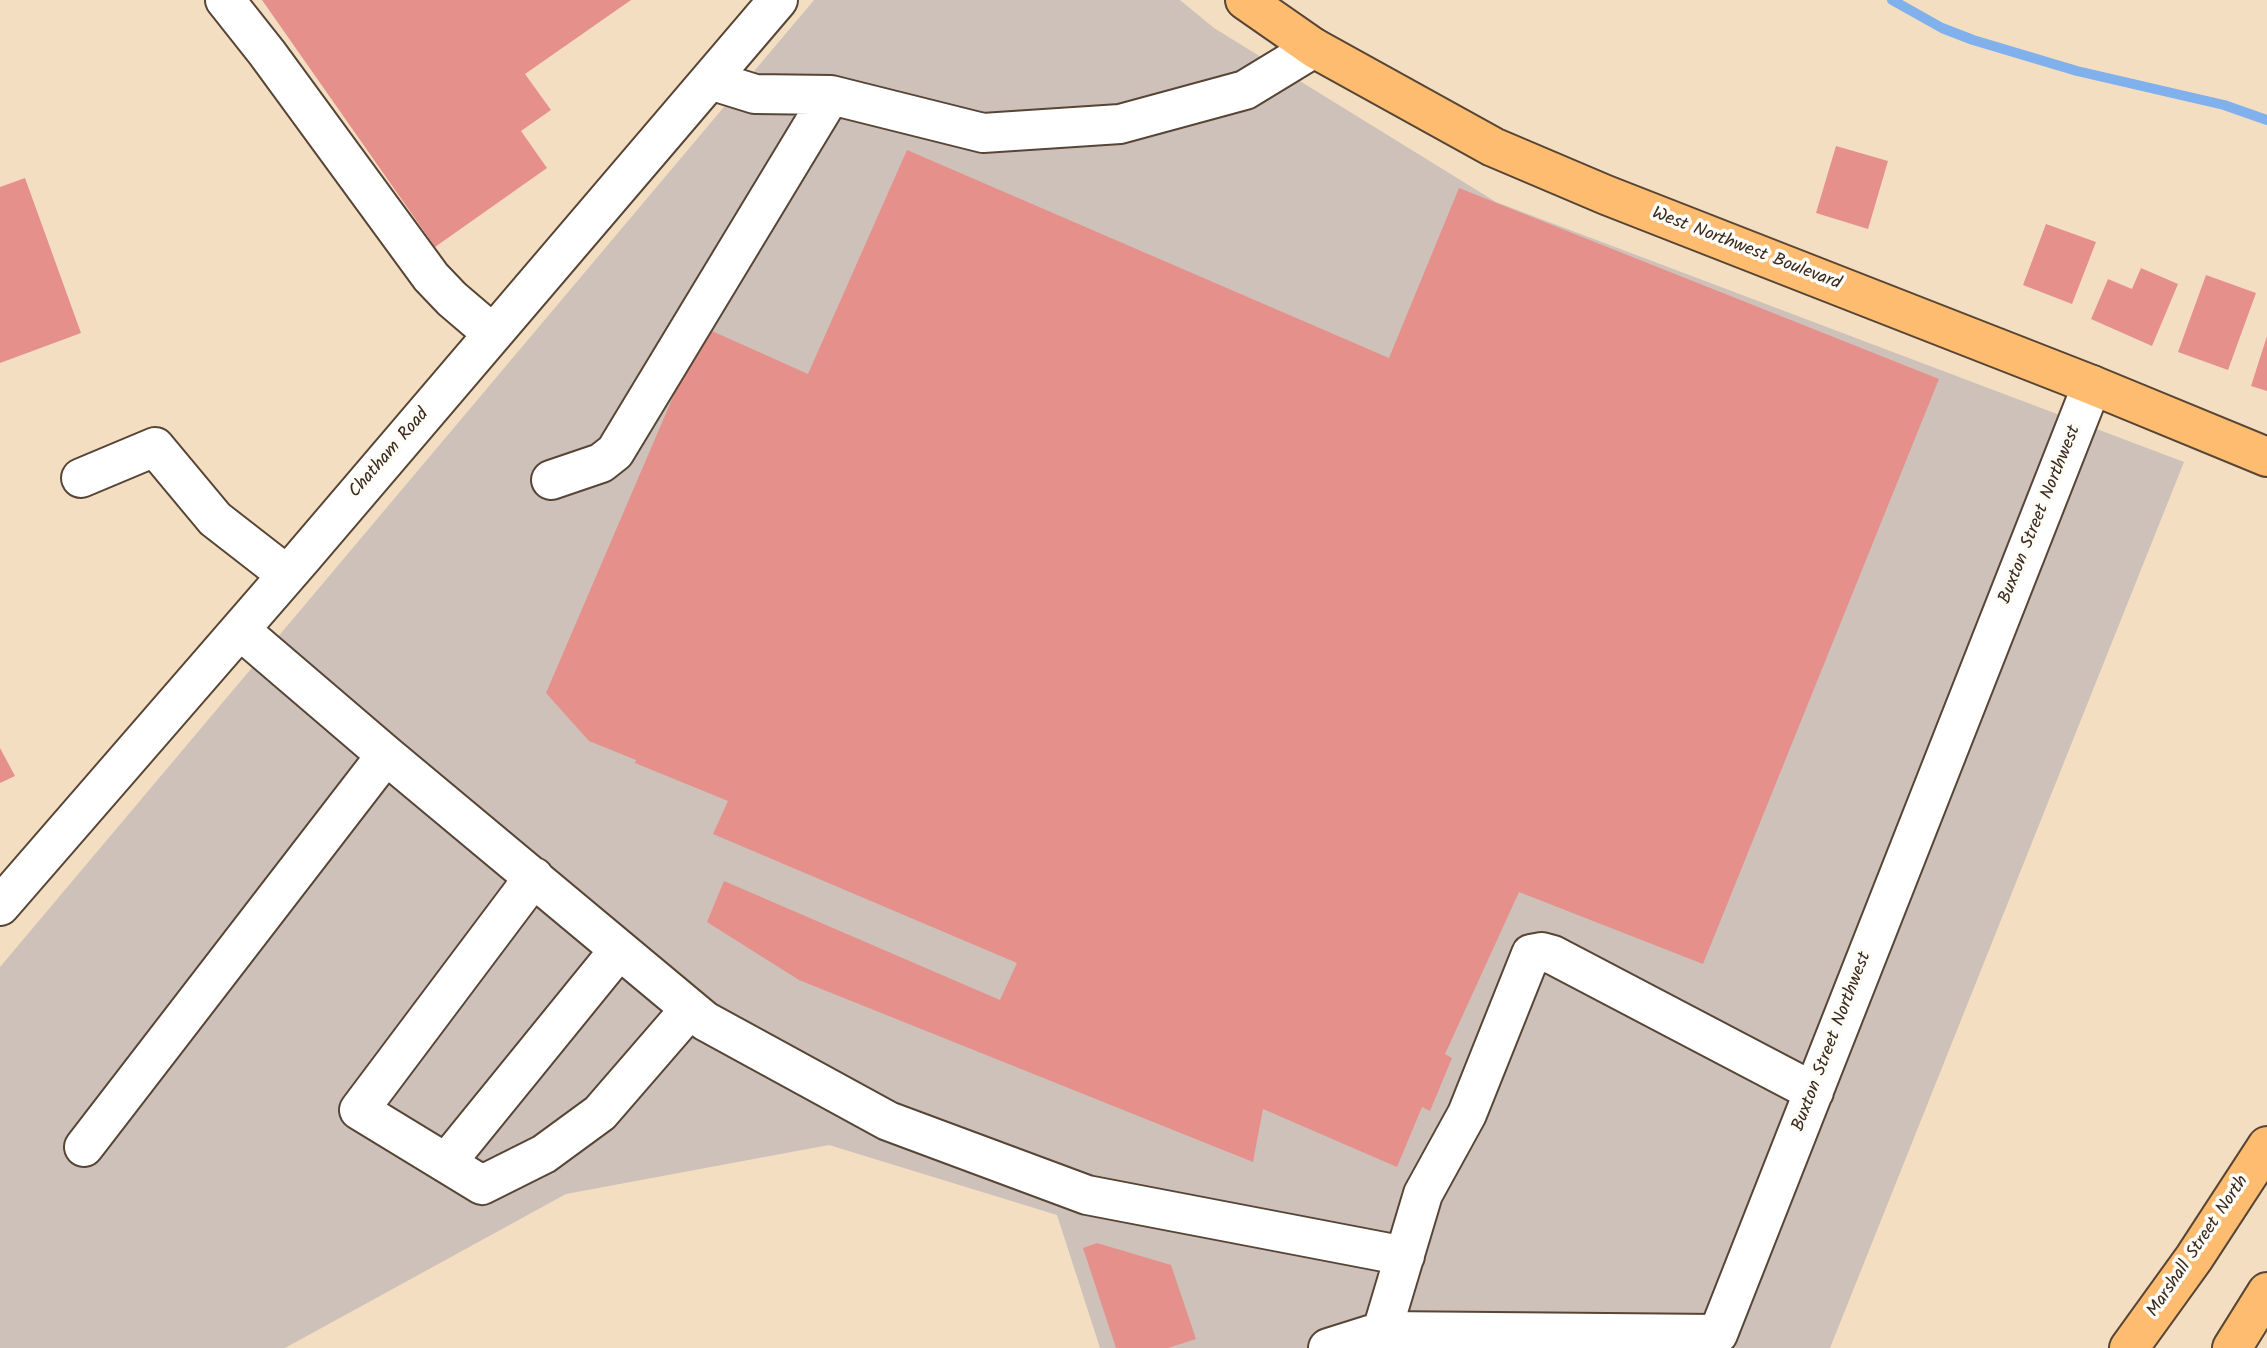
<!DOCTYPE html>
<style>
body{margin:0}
canvas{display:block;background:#f4dec1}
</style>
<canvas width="2267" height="1348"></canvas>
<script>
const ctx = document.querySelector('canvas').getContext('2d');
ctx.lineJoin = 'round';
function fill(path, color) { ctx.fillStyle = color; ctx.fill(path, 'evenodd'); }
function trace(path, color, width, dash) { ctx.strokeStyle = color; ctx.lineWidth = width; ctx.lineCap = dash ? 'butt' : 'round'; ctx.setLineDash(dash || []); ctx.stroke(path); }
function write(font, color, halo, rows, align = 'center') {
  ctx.font = font + ' Kalam,sans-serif'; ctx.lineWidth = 7; ctx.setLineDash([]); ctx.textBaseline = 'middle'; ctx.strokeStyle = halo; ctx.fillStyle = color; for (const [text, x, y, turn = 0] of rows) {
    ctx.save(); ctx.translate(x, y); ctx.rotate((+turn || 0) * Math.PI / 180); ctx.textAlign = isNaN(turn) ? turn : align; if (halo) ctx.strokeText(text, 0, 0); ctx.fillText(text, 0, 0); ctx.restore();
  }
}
fill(new Path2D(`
 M814 0H1180L1214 28 1496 202 2184 462 1830 1348H1100L1057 1215 829 1145 566 1194 285 1348H0V967Z`), '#cec1ba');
trace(new Path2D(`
 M1892 0 1942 28 1973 40 2077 71 2224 105 2267 120`), '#80b1ec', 10);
fill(new Path2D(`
 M262 0H631L525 74 551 110 521 131 547 168 435 247Z
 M1836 146 1888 161 1868 229 1816 213Z
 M907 150 1389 358 1459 188 1939 379 1703 964 1519 892 1445 1054 1452 1058 1430 1111 1422 1107 1397 1167 1263 1109 1253 1162 799 980 707 922 724 881 1000 1000 1017 963 713 834 728 801 635 763 636 760 589 741 546 693 703 327 808 374Z
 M25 178 81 333 0 363V187Z
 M2046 224 2096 242 2072 304 2023 285Z
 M2141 268 2178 284 2152 346 2091 319 2108 279 2132 289Z
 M2206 275 2256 293 2228 370 2178 352Z
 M2267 336V391L2251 386Z
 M0 748 15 776 0 783Z
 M1097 1243 1171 1265 1196 1339 1168 1348H1116L1083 1248Z`), '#e5908b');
const minor = new Path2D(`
 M225 0 267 53 431 277 452 299 493 334
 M710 80 755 94 831 95 983 133 1120 124 1245 90 1314 48
 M81 478 155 447 215 519 287 575
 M551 480 601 463 615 452 831 95
 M240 630 386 755 705 1021 888 1121 1087 1195 1405 1256
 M534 877 359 1110 482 1185 544 1154 600 1113 690 1009
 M0 906 302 558 778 0
 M84 1147 386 755
 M446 1163 619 950
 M1328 1348 1382 1331 1718 1334 2092 385
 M1386 1348 1382 1331 1423 1194 1467 1114 1531 954 1542 952 1553 955 1814 1092`);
const major = new Path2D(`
 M1245 0 1314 48 1493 147 1606 195 2092 385 2267 457
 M2129 1348 2194 1258 2267 1146
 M2232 1348 2267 1292`);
trace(minor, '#574536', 42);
trace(major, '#574536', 42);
trace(minor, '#fff', 38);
trace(major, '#febc70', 38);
write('18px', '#3b2a1e', '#fdfcf7', [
 ["West Northwest Boulevard",1746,250,21],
 ["Chatham Road",390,454,-49],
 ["Buxton Street Northwest",2041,515,-68],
 ["Buxton Street Northwest",1833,1042,-69],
 ["Marshall Street North",2199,1247,-56]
]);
</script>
